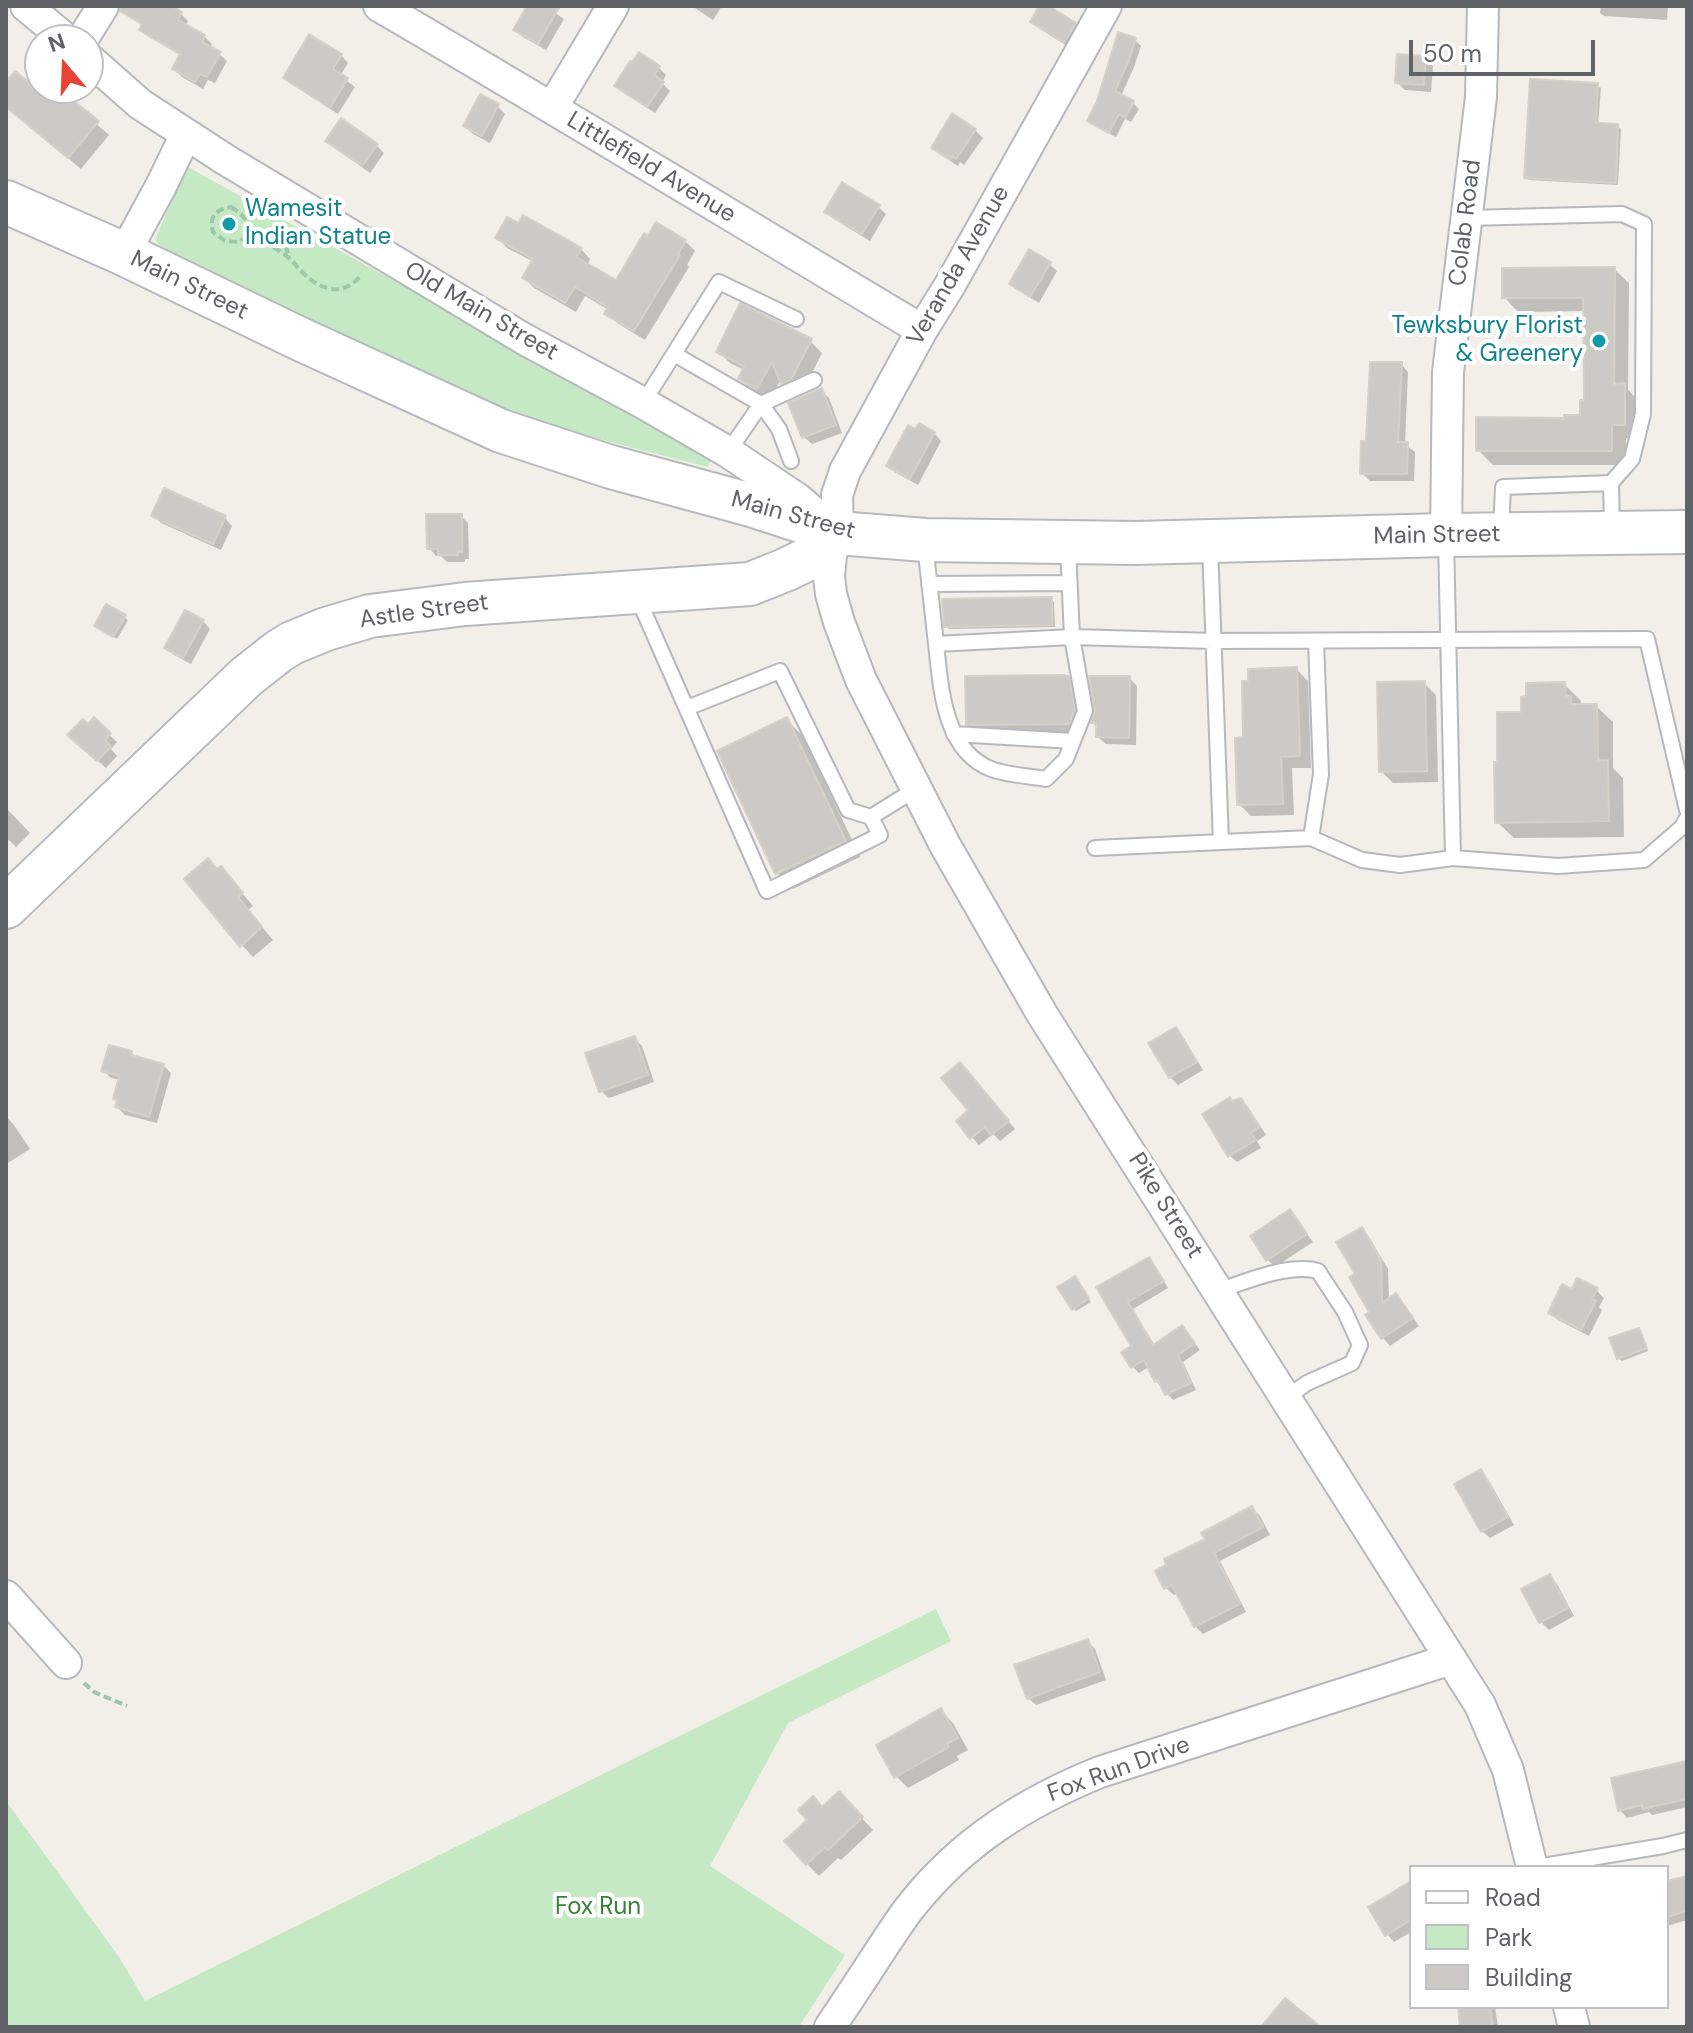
<!DOCTYPE html>
<style>
body{margin:0}
#map{position:relative;width:1693px;height:2033px;overflow:hidden;background:#f1efe8;font-family:"DM Sans",sans-serif}
canvas{display:block}
.frame{position:absolute;inset:0;border:8px solid #5f6368;pointer-events:none}
.legend{position:absolute;left:1409px;top:1865px;width:260px;height:144px;box-sizing:border-box;background:#fff;border:2px solid #bfc1c3;margin:0;padding:10px 14px;list-style:none;font-size:24px;color:#5f6368}
.legend li{display:flex;align-items:center;gap:16px;height:40px}
.legend b{width:40px;border:2px solid #bfc1c3}
.north{position:absolute;left:24px;top:24px;width:80px;height:80px;box-sizing:border-box;background:#fff;border:2px solid #bfc1c3;border-radius:50%;rotate:341deg;font-size:22px;font-weight:700;line-height:32px;text-align:center;color:#5f6368}
.north::after{content:'';display:block;margin:auto;width:28px;height:36px;background:#ea4335;clip-path:polygon(50% 0,100% 100%,50% 72%,0 100%)}
.scale{position:absolute;left:1409px;top:40px;width:186px;height:36px;box-sizing:border-box;border:4px solid #5f6368;border-top:0;padding-left:10px;font-size:24px;line-height:28px;white-space:nowrap;color:#5f6368;-webkit-text-stroke:6px #fff;paint-order:stroke}
</style>
<div id="map">
<canvas width="1693" height="2033"></canvas>
<div class="frame"></div>
<ul class="legend">
<li><b style="height:10px;background:#fff"></b>Road</li>
<li><b style="height:22px;background:#c5e8c5"></b>Park</li>
<li><b style="height:22px;background:#cccac5"></b>Building</li>
</ul>
<div class="north">N</div>
<div class="scale">50 m</div>
</div>
<script>
const ctx = document.querySelector('canvas').getContext('2d');
ctx.lineJoin = 'round';
function fill(path, color) { ctx.fillStyle = color; ctx.fill(path, 'evenodd'); }
function trace(path, color, width, dash) { ctx.strokeStyle = color; ctx.lineWidth = width; ctx.lineCap = dash ? 'butt' : 'round'; ctx.setLineDash(dash || []); ctx.stroke(path); }
function write(font, color, halo, rows, align = 'center') {
  ctx.font = font + ' "DM Sans",sans-serif'; ctx.lineWidth = 8; ctx.setLineDash([]); ctx.textBaseline = 'middle'; ctx.strokeStyle = halo; ctx.fillStyle = color; for (const [text, x, y, turn = 0] of rows) {
    ctx.save(); ctx.translate(x, y); ctx.rotate((+turn || 0) * Math.PI / 180); ctx.textAlign = isNaN(turn) ? turn : align; if (halo) ctx.strokeText(text, 0, 0); ctx.fillText(text, 0, 0); ctx.restore();
  }
}
fill(new Path2D(`
 M186 166 712 456 708 467C643 450 577 435 514 411 396 366 283 309 169 254L155 240Z
 M936 1609 951 1641 788 1723 710 1866 845 1955 799 2027H6V1801L119 1957 145 2001Z`), '#c5e8c5');
fill(new Path2D(`
 M140 6H168L181 14 188 21 186 26 204 36 212 44 209 48 219 54 227 61 215 83 208 80 203 89 182 77 174 69 182 56 149 37 142 29 144 26 134 17Z
 M529 6H546L564 19 546 50 523 37 516 29Z
 M692 6H722L713 20Z
 M1041 6H1045L1075 24 1082 32 1072 49 1040 29 1032 21Z
 M1601 6H1668L1667 20 1604 16 1600 13Z
 M1135 40 1141 46 1134 67 1121 96 1133 103 1139 109 1131 122 1125 119 1116 137 1095 126 1089 120Z
 M341 55 348 63 340 76 355 87 338 114 293 85 285 77Z
 M1425 58 1433 66 1431 92 1405 90 1398 83Z
 M659 68 666 75 662 83 670 91 655 113 624 93 617 85Z
 M6 85 36 90 40 85V88H55L109 135 81 169 6 106Z
 M1597 85 1601 88 1598 125 1617 126 1621 129 1618 185 1529 180 1526 177Z
 M497 106 505 114 490 143 473 134 465 126Z
 M975 130 983 138 964 165 960 162 958 166 941 155 933 147Z
 M327 141 376 145 384 153 370 173 335 148Z
 M878 207 886 214 870 241 834 219 826 211Z
 M498 238 581 249 590 259 587 266 616 283 685 241 695 251 687 265 689 267 645 340 617 323 607 313 609 310 585 296 576 312 534 288 524 278 534 262 507 248Z
 M1049 264 1057 271 1039 303 1019 291 1011 284Z
 M1614 269 1629 283 1628 390 1638 400 1639 438H1626V465H1493L1478 450 1566 420 1582 417 1586 402V311L1518 312 1504 297Z
 M810 341 822 353 803 391 795 395 783 383 781 379 770 400 752 391 740 379 744 370 730 363 718 351Z
 M1401 364 1408 372 1405 444 1415 452 1414 481H1370L1362 473 1368 443Z
 M822 391 829 398 842 433 812 444 804 437Z
 M934 433 941 441 918 485 896 473 889 466Z
 M153 516 225 518 232 526 221 550 161 523Z
 M461 516 468 523 469 559H465V562H447L441 556H436L429 548Z
 M1051 599 1054 602 1055 627 949 629 946 626Z
 M124 617 128 620 117 639 96 626Z
 M203 621 210 629 191 664 174 655 167 648Z
 M1296 669 1308 681 1311 768H1292L1294 815 1251 816 1239 804 1245 739Z
 M1068 678 1080 690 1081 735 980 736 968 724Z
 M1129 678 1137 686 1136 745 1106 744 1098 737V728L1093 723Z
 M1424 683 1436 695 1438 782 1393 783 1381 771Z
 M1564 684 1581 701V706H1596L1613 722V768L1623 778 1624 837 1514 838 1497 822 1499 764 1523 714Z
 M94 720 117 742 111 749 117 756 106 768 78 743Z
 M787 720 803 736 860 857 793 889 777 873Z
 M6 808 30 833 16 847 9 840 6 843Z
 M218 871 232 881 253 906 248 910 273 940 253 957 242 945Z
 M1175 1029 1183 1037 1203 1070 1178 1085 1170 1077Z
 M634 1038 642 1046 654 1082 609 1098 601 1091Z
 M131 1052 137 1059 163 1065 171 1073 157 1123 125 1115 117 1107 119 1102 115 1098 120 1080 111 1078 104 1071Z
 M967 1072 1015 1129 1000 1141 993 1134 979 1145 972 1137Z
 M1241 1100 1248 1107 1266 1135 1257 1141 1261 1148 1237 1162 1229 1155 1233 1103Z
 M7 1117 14 1125 30 1149 6 1164Z
 M1290 1212 1313 1242 1275 1267 1268 1260Z
 M1361 1229 1369 1237 1388 1269 1389 1301 1396 1296 1403 1304 1419 1326 1390 1346 1383 1338 1358 1275Z
 M1149 1259 1155 1266 1168 1288 1133 1309 1155 1346 1182 1327 1200 1350 1183 1362 1196 1390 1173 1400 1156 1381 1149 1367 1139 1373 1133 1367 1134 1346 1099 1288Z
 M1078 1282 1091 1302 1076 1311 1073 1308Z
 M1596 1290 1604 1298 1599 1307 1602 1310 1589 1336 1558 1320 1550 1313 1573 1292Z
 M1639 1330 1642 1334 1648 1351 1622 1361 1618 1358Z
 M1481 1472 1488 1479 1514 1525 1490 1538 1482 1531Z
 M1252 1508 1260 1516 1270 1535 1220 1561 1246 1612 1203 1634 1195 1626 1179 1593 1174 1595 1166 1588Z
 M1549 1577 1557 1584 1574 1616 1549 1630 1541 1622 1524 1590Z
 M1087 1641 1095 1649 1106 1680 1036 1705 1028 1698Z
 M941 1711 953 1723 968 1750 957 1756 959 1760 908 1788 896 1776Z
 M1687 1763V1807L1652 1815 1649 1812 1627 1818 1620 1810Z
 M839 1794 873 1830 841 1860 838 1858 819 1876 807 1864 823 1809Z
 M1677 1878 1679 1880 1687 1878V1920L1667 1926V1880Z
 M1411 1883V1932L1394 1942 1387 1934Z
 M1460 2007H1495L1498 2027H1462Z`), '#0003');
const building = new Path2D(`
 M121 6H172L182 12 178 20 205 35 202 42 221 52 207 77 200 74 195 82 172 69 180 54 139 30 142 24 120 11Z
 M527 6H560L538 44 513 30Z
 M1039 6H1049L1076 23 1064 42 1030 22Z
 M1118 32 1136 38 1129 60 1115 91 1134 101 1125 118 1119 114 1109 133 1087 121 1097 101Z
 M309 34 342 54 333 69 348 78 330 108 283 78Z
 M639 52 660 66 654 75 664 82 647 107 614 86 630 61 632 62Z
 M1397 54 1426 56 1424 85 1395 83Z
 M15 71 36 88H58L99 121 68 158 6 107V82Z
 M1530 79 1598 83 1596 123 1618 124 1616 183 1524 178Z
 M480 94 499 104 482 136 463 126Z
 M952 113 976 129 956 159 952 156 950 160 931 148Z
 M341 118 378 144 362 166 325 141Z
 M842 182 880 205 862 234 824 212Z
 M523 215 582 248 576 257 616 280 644 233 648 236 656 222 686 240 678 254 680 255 634 331 604 314 608 307 575 287 565 303 522 278 533 259 495 238 507 217 518 223Z
 M1029 249 1051 262 1030 297 1009 284Z
 M1615 267 1614 384 1625 383V425H1612V451H1476V417L1564 418V415H1580V400H1584L1583 298H1502V268Z
 M740 303 812 339 791 380 781 384 772 362 757 389 738 379 744 366 716 352Z
 M1370 362H1402L1398 442H1408L1407 474H1360L1361 441H1366Z
 M822 388 836 425 802 438 788 403Z
 M919 423 935 432 910 479 886 466 908 425 915 429Z
 M164 488 226 516 213 544 151 516Z
 M426 514H462V552H458V555H438V549H427Z
 M1052 597V625L944 627 942 599Z
 M106 604 126 615 113 637 94 626Z
 M185 610 204 620 183 658 164 648Z
 M1297 667 1300 756 1281 757 1283 804 1237 805 1235 738 1243 737 1242 681H1248V669Z
 M1061 675 1069 676 1075 710 1069 724 966 725 965 676Z
 M1089 676H1130L1129 738 1096 737V723H1091L1095 710Z
 M1425 681 1427 771 1379 772 1377 682Z
 M1565 682 1566 696H1571V704H1597L1598 760H1608L1609 821 1495 823 1494 762H1497V712H1521V697L1526 696V683Z
 M94 717 111 733 105 740 111 747 97 761 67 735 83 719 88 724Z
 M787 717 846 841 775 874 717 751Z
 M208 858 217 869 221 866 243 893 238 897 262 927 240 947 184 879Z
 M1176 1027 1197 1062 1169 1078 1148 1043Z
 M635 1036 648 1075 599 1092 585 1053Z
 M109 1045 132 1051 131 1055 164 1064 149 1117 115 1107 117 1100 113 1099 119 1076 101 1071Z
 M960 1062 1009 1121 991 1135 985 1127 970 1139 956 1121 968 1110 941 1078Z
 M1230 1097 1232 1101 1241 1098 1260 1127 1251 1133 1256 1140 1228 1157 1202 1114Z
 M1290 1209 1307 1234 1266 1261 1250 1236Z
 M1362 1227 1381 1260 1382 1303 1396 1293 1413 1318 1381 1339 1365 1315 1369 1312 1349 1277 1355 1274 1336 1242Z
 M1149 1257 1164 1281 1128 1302 1153 1345 1182 1325 1195 1343 1178 1355 1191 1383 1165 1395 1158 1380 1155 1382 1144 1360 1131 1368 1121 1352 1131 1346 1096 1287Z
 M1075 1276 1089 1298 1072 1310 1057 1287Z
 M1577 1278 1598 1288 1592 1299 1596 1301 1581 1330 1548 1313 1562 1284 1572 1289Z
 M1639 1328 1647 1348 1617 1359 1609 1338Z
 M1481 1469 1508 1517 1481 1532 1454 1484Z
 M1252 1506 1263 1527 1214 1553 1240 1604 1194 1627 1172 1585 1164 1589 1155 1571 1166 1565 1164 1559 1205 1539 1201 1533Z
 M1550 1574 1568 1608 1539 1623 1521 1589Z
 M1088 1639 1100 1672 1027 1699 1014 1665Z
 M941 1708 958 1738 947 1744 949 1747 894 1778 876 1745Z
 M1687 1761V1799L1642 1809V1805L1618 1811 1611 1778Z
 M839 1791 863 1817 828 1850 825 1847 806 1865 784 1841 807 1820 798 1810 813 1796 822 1807Z
 M1687 1876V1911L1667 1917V1881Z
 M1411 1881V1920L1385 1936 1368 1907Z
 M1285 1998 1321 2027H1261Z
 M1458 2007H1490L1493 2027H1460Z`);
fill(building, '#cccac5');
trace(building, '#d6d1c6', 2);
const lane = new Path2D(`
 M1467 218 1622 214 1644 224 1643 414 1632 459 1611 483
 M674 354 761 404 779 429 791 461
 M643 403 719 282 796 319
 M728 452 761 404 814 380
 M1501 532 1503 487 1611 483 1612 529
 M1446 538 1453 858
 M925 544 936 644 1072 637 1068 547
 M929 584 1069 583
 M637 596 767 891 880 835 871 817 916 789
 M936 644C941 687 943 750 991 769 1007 775 1028 776 1046 779L1066 759 1085 711 1072 637 1214 641 1647 639 1687 810
 M687 708 780 671 848 810 871 817
 M954 734 1073 741
 M1311 838 1321 774 1316 641
 M1221 842 1311 838 1362 860 1400 865 1453 858 1558 866 1644 860 1682 827 1687 818
 M1095 848 1221 842 1210 545
 M1218 1291C1246 1281 1290 1263 1318 1271L1345 1312 1360 1345 1352 1363 1307 1383 1286 1398
 M1537 1867 1663 1846 1687 1840`);
const street = new Path2D(`
 M26 6 67 40
 M379 6C561 112 741 222 922 330
 M1106 6 950 285 922 330 845 471 837 495 838 533 831 555 829 576 831 594 839 622 861 680 945 845 1042 1014 1480 1705 1508 1770 1532 1867
 M82 40 103 6
 M88 58 140 104 226 160 524 339 643 403 728 452 798 499 827 524
 M552 108 613 6
 M124 254 161 186 186 134
 M1446 535 1448 372 1481 97 1483 6
 M6 1596 66 1663
 M1569 2007 1574 2027
 M830 2027C848 2000 866 1973 884 1945 893 1932 902 1917 912 1905 962 1842 1026 1802 1100 1772L1451 1659`);
const secondary = new Path2D(`
 M6 202 124 254 298 338 501 431 611 467 751 505 838 533 925 540 1135 543 1446 535 1687 532
 M6 907 246 677 279 651 292 643 326 629 370 616 465 604 750 584 785 570 808 559 838 533`);
trace(lane, '#b5b8bc', 18);
trace(street, '#b5b8bc', 34);
trace(secondary, '#b6babf', 46);
trace(new Path2D(`
 M231 207 240 213 248 223 245 238 238 242 225 241 213 232C209 216 215 210 231 207Z
 M246 234C261 239 276 245 286 228
 M283 234 289 259
 M264 240C272 247 282 252 290 259 295 263 298 269 303 273 323 292 344 297 362 274
 M84 1683 94 1692 127 1706`), '#9cc7a9', 4, [8, 4]);
trace(lane, '#fff', 14);
trace(street, '#fff', 30);
trace(secondary, '#fff', 42);
for (const [x, y, r, color] of [
 [229,224,8,"#0f9aa8"],
 [1599,341,8,"#0f9aa8"]
]) { const dot = new Path2D(); dot.arc(x, y, r, 0, 2 * Math.PI); ctx.fillStyle = color; ctx.fill(dot); trace(dot, '#fff', 3); }
write('24px', '#5f6368', '#fff', [
 ["Littlefield Avenue",651,168,31],
 ["Colab Road",1466,223,-83],
 ["Veranda Avenue",959,266,-60],
 ["Main Street",189,286,26],
 ["Old Main Street",481,312,30],
 ["Main Street",793,516,15],
 ["Main Street",1437,536,-1],
 ["Astle Street",424,612,-8],
 ["Pike Street",1165,1206,58],
 ["Fox Run Drive",1119,1770,-20]
]);
write('24px', '#0d838f', '#fff', [
 ["Wamesit",245,210],
 ["Indian Statue",245,238],
 ["Tewksbury Florist",1583,327,"right"],
 ["& Greenery",1583,355,"right"]
], 'left');
write('24px', '#348238', '#fff', [
 ["Fox Run",598,1908]
]);
</script>
